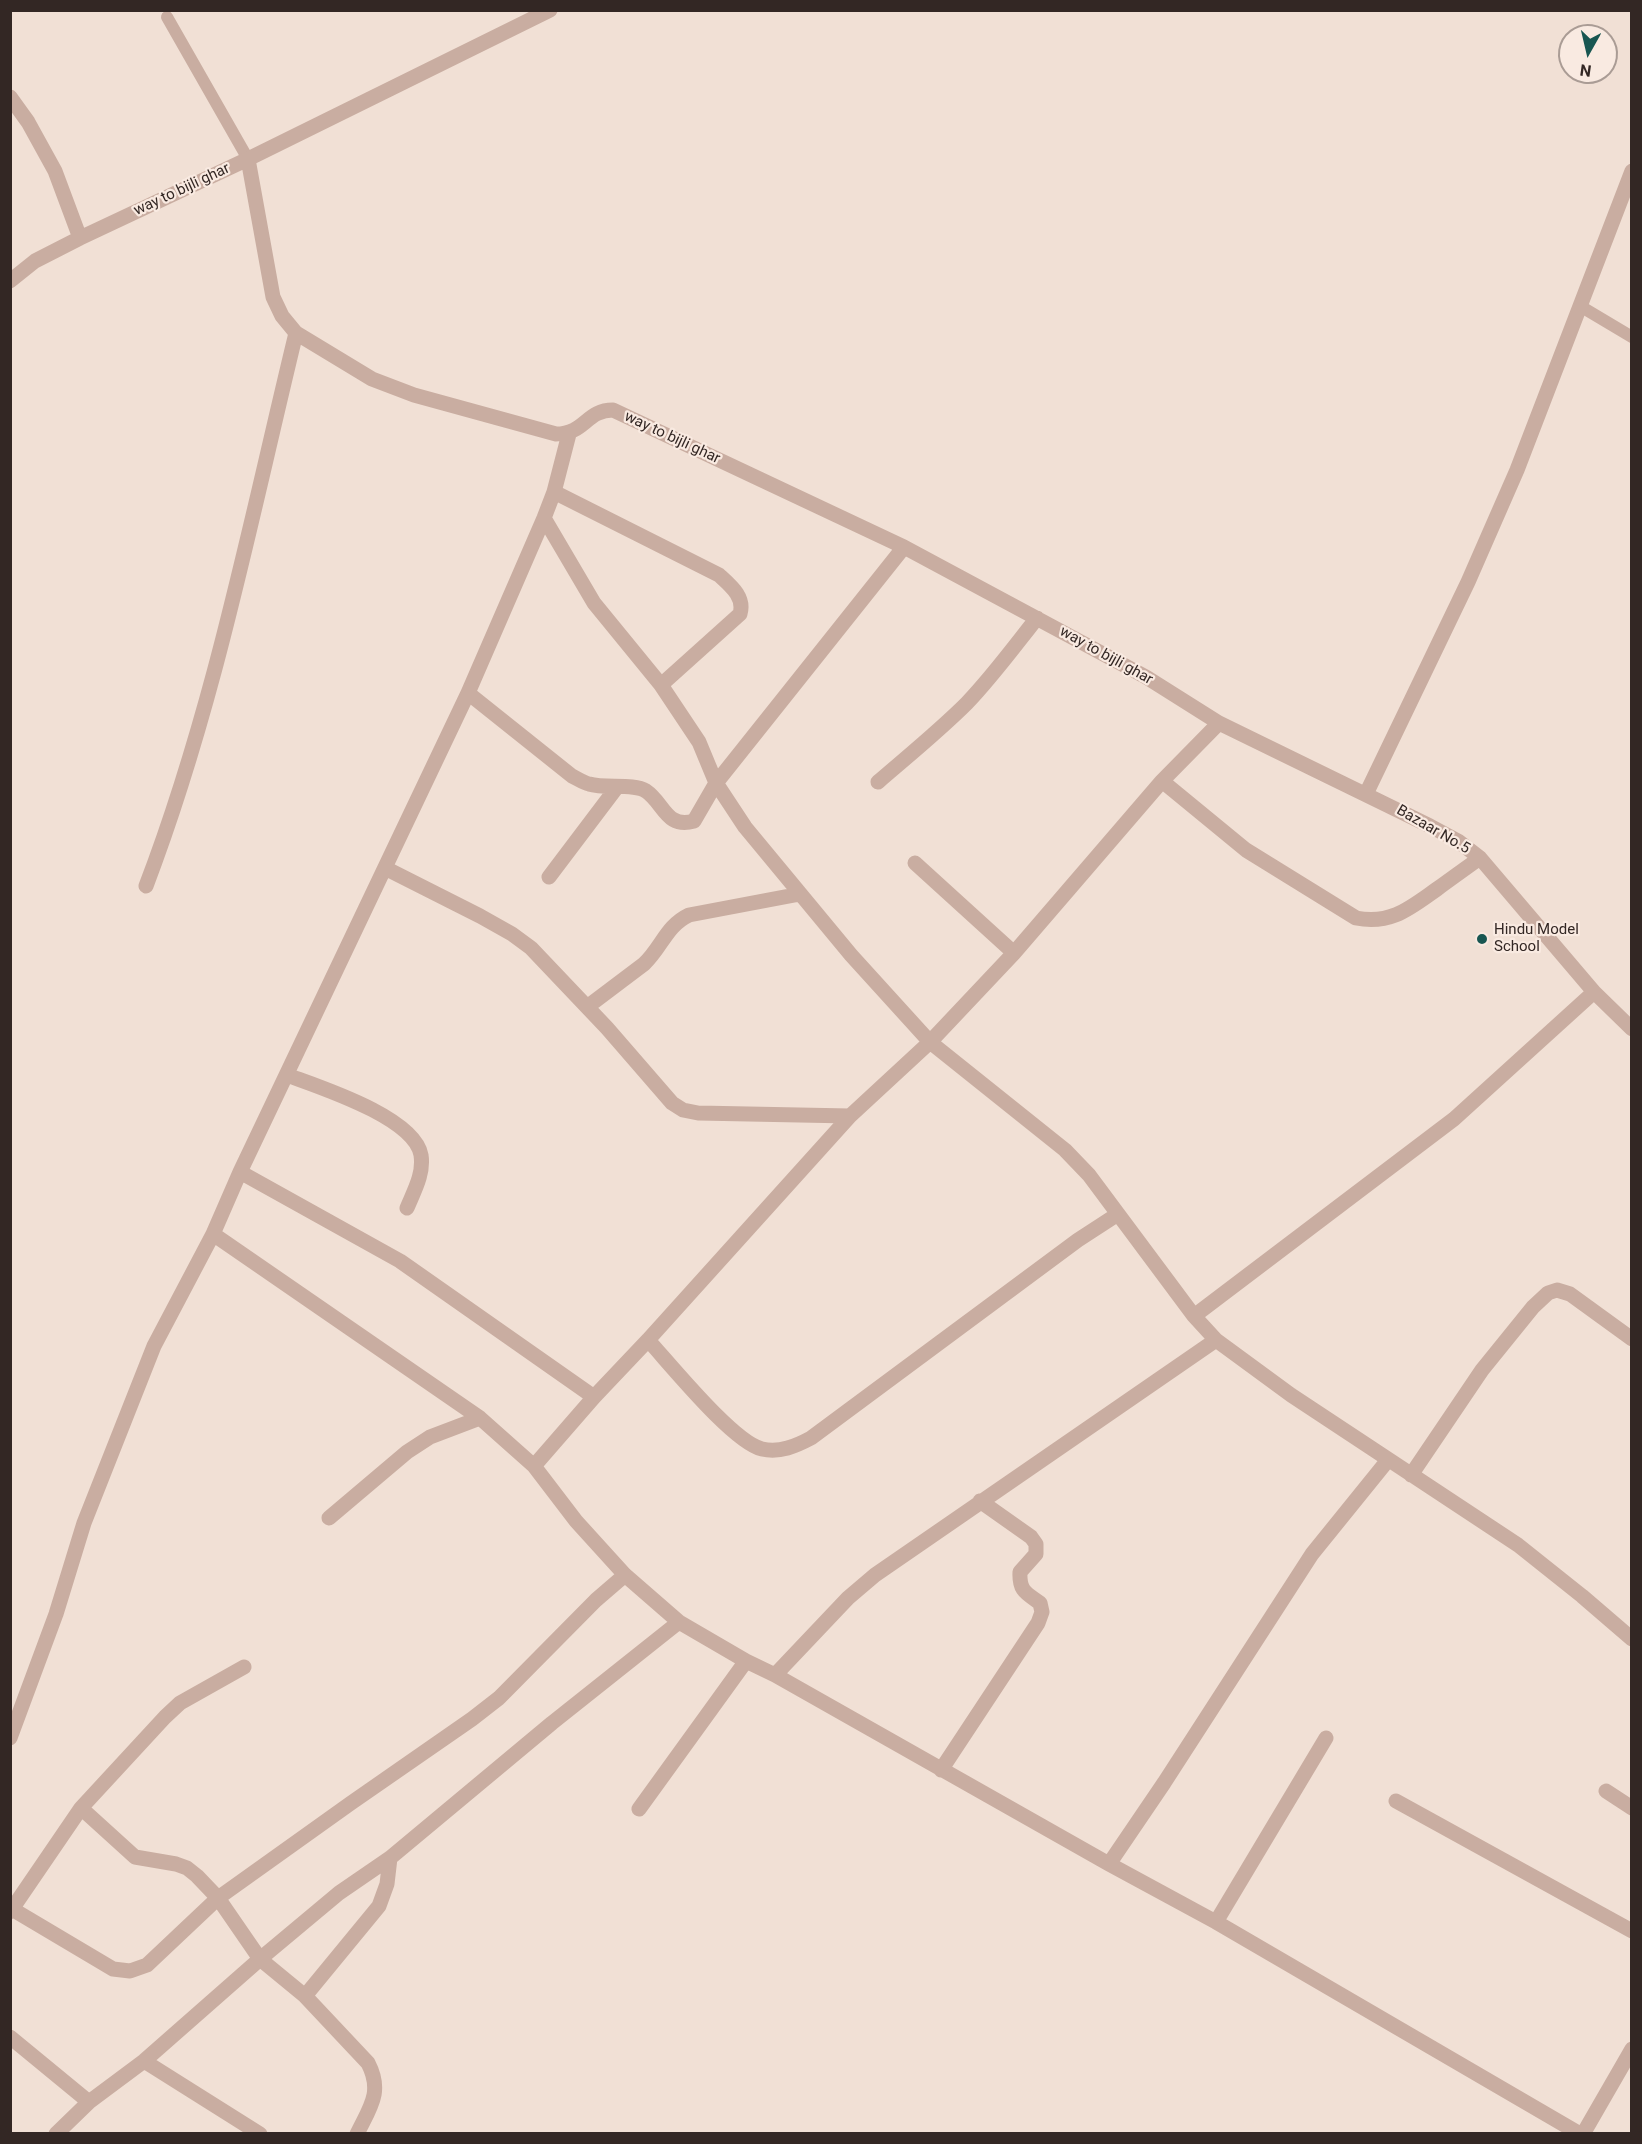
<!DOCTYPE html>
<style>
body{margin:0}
#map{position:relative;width:1642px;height:2144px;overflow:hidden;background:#f1e0d5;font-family:Roboto,sans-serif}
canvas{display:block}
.frame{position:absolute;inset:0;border:12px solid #332724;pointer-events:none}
.north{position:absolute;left:1558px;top:24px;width:60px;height:60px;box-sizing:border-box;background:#f9eae1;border:2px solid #aa9c95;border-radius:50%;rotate:188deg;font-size:16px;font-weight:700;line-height:24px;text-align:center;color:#332724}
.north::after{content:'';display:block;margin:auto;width:21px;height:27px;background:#185651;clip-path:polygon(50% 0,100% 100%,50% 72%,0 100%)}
</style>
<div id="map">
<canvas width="1642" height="2144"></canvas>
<div class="frame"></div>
<div class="north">N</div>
</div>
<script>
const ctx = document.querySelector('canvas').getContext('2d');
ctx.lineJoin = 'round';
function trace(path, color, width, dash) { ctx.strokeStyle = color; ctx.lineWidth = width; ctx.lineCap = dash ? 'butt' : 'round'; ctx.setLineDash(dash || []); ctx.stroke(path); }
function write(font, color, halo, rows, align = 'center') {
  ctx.font = font + ' Roboto,sans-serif'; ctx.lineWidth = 4.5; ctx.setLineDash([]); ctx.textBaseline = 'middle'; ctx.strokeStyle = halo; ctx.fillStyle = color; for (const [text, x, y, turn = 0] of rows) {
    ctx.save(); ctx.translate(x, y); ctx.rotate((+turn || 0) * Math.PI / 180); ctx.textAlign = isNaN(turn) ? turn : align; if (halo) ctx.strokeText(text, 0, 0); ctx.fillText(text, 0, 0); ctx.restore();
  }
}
trace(new Path2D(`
 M167 17 248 159
 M1580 306 1632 337`), '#c9ada1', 12);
trace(new Path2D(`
 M10 97 28 122 55 171 80 238
 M248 159 273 297 282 316 296 333 372 379 414 395 556 434C585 434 586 410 613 410L904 547 1146 677 1219 723 1430 826 1458 841 1480 858 1594 992 1632 1029
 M10 281 35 261 80 238 248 159 550 10
 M554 492 719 575C731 586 745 597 740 614L661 685
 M544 518 594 603 661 685 699 742 716 783 745 827 851 955 930 1042 1065 1150 1089 1175 1194 1316 1216 1340 1291 1395 1518 1545 1582 1596 1632 1639
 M468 693 572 776C578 779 584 783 589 784 605 789 633 783 646 791 664 803 666 829 694 821L716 783 904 547
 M1162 781 1246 850 1356 918C1391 925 1410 908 1437 889 1452 878 1466 868 1480 858
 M878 782C908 756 939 731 967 703 992 677 1014 647 1037 618
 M1366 794 1468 582 1517 470 1632 171
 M915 863 1014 953
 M385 868 480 916 512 934 531 948 607 1028 672 1103 683 1110 698 1113 850 1116
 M549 877 617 787
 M146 886C214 708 251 518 296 333
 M587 1007 644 964C662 947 666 926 689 915L800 894
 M287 1075C319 1087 414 1117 421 1155 424 1174 414 1191 407 1208
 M240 1172 400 1261 594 1397
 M213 1234 480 1418 534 1466 576 1521 625 1575 679 1622 746 1661 775 1675 1109 1864 1216 1922 1580 2134
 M1194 1316 1454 1119 1594 992
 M648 1340C671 1365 733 1442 762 1449 780 1453 796 1446 811 1438L1078 1240 1118 1214
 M534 1466 594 1397 648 1340 850 1116 930 1042 1014 953 1162 781 1219 723
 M1411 1475 1482 1370 1533 1307 1548 1293 1557 1290 1570 1294 1632 1339
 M329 1518 407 1452 430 1437 480 1418
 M775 1675 848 1598 875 1575 1216 1340
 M10 1738 56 1614 84 1523 154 1346 213 1234 240 1172 468 693 544 518 554 492 569 434
 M941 1770 1038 1623 1042 1612 1040 1603C1026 1593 1019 1591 1020 1572L1036 1554V1544L1031 1537 980 1501
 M1606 1791 1632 1808
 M1396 1801 1632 1931
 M81 1808 135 1857 176 1864 187 1868 197 1876 218 1898 260 1959 305 1996 368 2063C383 2092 370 2107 357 2134
 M639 1809 746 1661
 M1109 1864 1164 1783 1312 1554 1388 1460
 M12 1909 113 1969 130 1971 147 1965 218 1898 351 1803 472 1719 499 1698 596 1600 625 1575
 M10 1912 81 1808 165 1717 180 1703 244 1667
 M1216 1922 1326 1738
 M305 1996 379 1906 387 1884 390 1858
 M10 2037 89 2102
 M144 2061 260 2134
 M56 2134 89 2102 144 2061 260 1959 339 1893 390 1858 552 1723 679 1622
 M1583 2134 1632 2049`), '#c9ada1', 15);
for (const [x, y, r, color] of [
 [1482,939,6,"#185651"]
]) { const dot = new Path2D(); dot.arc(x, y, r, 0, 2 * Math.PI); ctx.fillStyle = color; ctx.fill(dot); trace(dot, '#f9eae1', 2); }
write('15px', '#332724', '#f9eae1', [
 ["way to bijli ghar",182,190,-25],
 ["way to bijli ghar",672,438,25],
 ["way to bijli ghar",1106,656,29],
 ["Bazaar No.5",1433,830,30]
]);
write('15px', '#332724', '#f9eae1', [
 ["Hindu Model",1494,930],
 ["School",1494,947]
], 'left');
</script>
